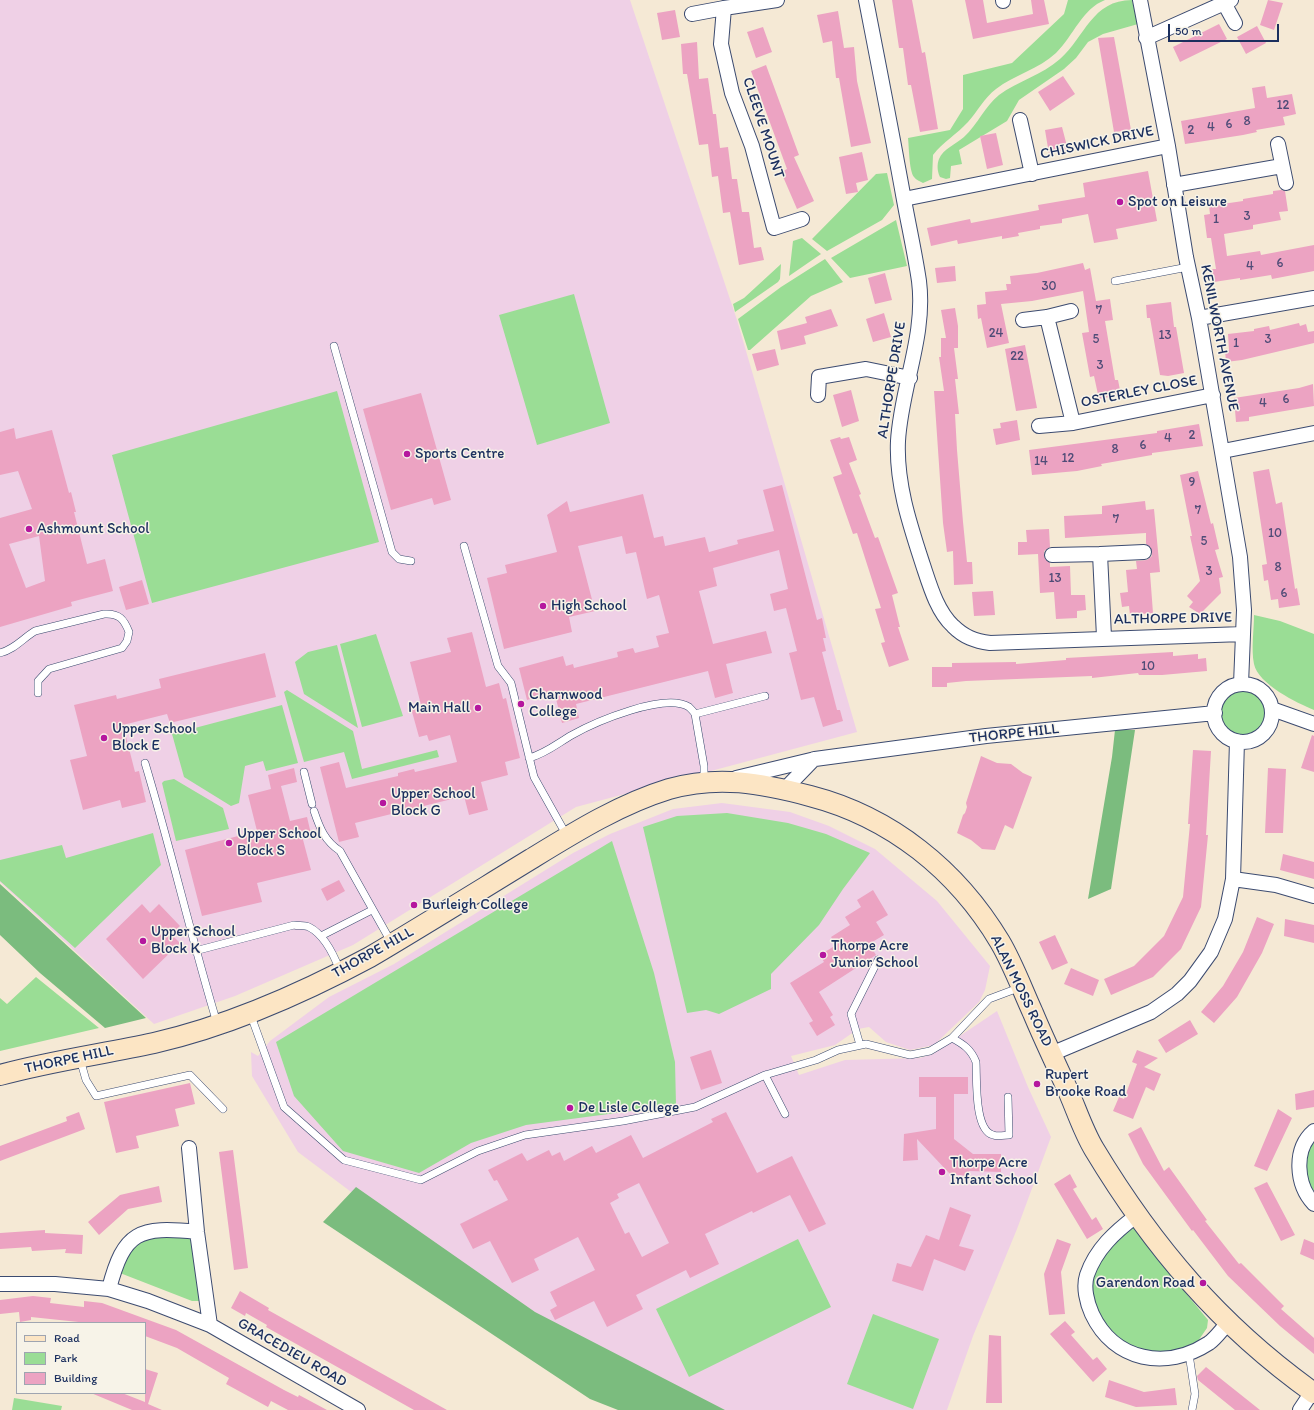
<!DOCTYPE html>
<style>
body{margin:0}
#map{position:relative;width:1314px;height:1410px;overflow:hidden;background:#f5e9d5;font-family:Itim,sans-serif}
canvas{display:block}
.legend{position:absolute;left:16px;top:1322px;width:130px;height:72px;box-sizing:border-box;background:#f7f3e8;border:1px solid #9fa5b1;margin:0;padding:5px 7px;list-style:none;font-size:12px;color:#1b2f5e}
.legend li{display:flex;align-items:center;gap:8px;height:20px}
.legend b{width:20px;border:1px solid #9fa5b1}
.scale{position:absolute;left:1168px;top:24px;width:111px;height:18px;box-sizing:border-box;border:2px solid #1b2f5e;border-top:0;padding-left:5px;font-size:12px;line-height:14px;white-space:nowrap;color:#1b2f5e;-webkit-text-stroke:3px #f7f3e8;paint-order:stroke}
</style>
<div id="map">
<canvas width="1314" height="1410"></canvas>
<ul class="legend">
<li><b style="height:5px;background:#fce5c4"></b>Road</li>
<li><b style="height:11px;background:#9add95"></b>Park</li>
<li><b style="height:11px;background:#eca3c2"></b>Building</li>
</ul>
<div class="scale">50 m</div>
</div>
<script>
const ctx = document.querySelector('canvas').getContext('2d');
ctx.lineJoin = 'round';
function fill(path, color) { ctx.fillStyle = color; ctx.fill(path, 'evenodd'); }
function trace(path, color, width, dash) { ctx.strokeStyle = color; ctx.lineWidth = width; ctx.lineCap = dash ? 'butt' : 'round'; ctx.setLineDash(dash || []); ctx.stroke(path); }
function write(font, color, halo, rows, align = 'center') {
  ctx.font = font + ' Itim,sans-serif'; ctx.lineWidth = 3; ctx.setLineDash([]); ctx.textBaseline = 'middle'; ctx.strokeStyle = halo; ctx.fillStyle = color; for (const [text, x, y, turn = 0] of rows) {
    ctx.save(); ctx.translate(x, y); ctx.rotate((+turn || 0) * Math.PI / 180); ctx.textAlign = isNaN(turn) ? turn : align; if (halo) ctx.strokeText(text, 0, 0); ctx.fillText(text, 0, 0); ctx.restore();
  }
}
fill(new Path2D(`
 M0 0H630L737 320 857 732 576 807 353 945 235 996 154 1024 0 882Z
 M722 803 790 812 829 826 875 849 937 901 990 966 985 990 979 1002 934 1045 910 1050 886 1042 869 1027 858 1029 835 1045 791 1056 799 1075 845 1060 920 1058 933 1054 997 1011 1028 1087 1051 1137 1017 1229 973 1336 947 1410H715L629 1370 447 1264 298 1152 252 1076 251 1052 258 1056 270 1041 329 997 394 964 573 853 610 834 673 809Z`), '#efd0e6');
fill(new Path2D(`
 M1068 0H1105C1082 9 1074 35 1056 53 1039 69 1014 75 996 89 984 98 978 111 968 122 957 134 943 142 933 155L932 179 923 183C920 181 916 180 914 177 909 171 909 146 908 138L950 130 963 109V75L1012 63 1064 14Z
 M1132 0 1138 24 1103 34 1088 42 1076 58 1064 69 1019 100 1007 121 959 150 962 164 951 166 950 178 946 179 940 177C937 171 937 164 939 159 943 149 956 144 964 137 978 124 985 106 999 95 1018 81 1042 75 1060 59 1085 37 1092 0 1132 0Z
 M887 173 894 205 882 220 827 251 812 239 876 174Z
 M896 220 907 266 850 278 831 258Z
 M802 238 821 254 789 276 793 241Z
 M825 259 843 282 811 296 750 350H748L738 319 781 287Z
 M781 264 780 279 778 282 735 312 733 304 744 298Z
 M574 294 610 423 537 445 499 315Z
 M337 391 379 542 152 603 112 455Z
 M1254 615 1280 621 1314 634V710C1297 703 1258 684 1254 664 1251 649 1254 630 1254 615Z
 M376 634 403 716 362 727 340 644Z
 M337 645 358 728 304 694 295 662 308 652Z
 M1215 713a28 28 0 1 1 56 0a28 28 0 1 1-56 0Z
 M287 690 353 731 362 769 437 750 439 757 352 779 344 752 304 762 284 692Z
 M282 705 298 763 266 771 263 761 245 766 239 803 231 806 184 777 172 734Z
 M174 779 223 808 229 829 176 841 162 783 164 781Z
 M727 813 788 823 826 834 870 853 843 889 819 925 771 974V989L719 1014 706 1010 687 1013 643 827 677 816Z
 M153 833 161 865 75 948 0 881V860L62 845 66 858Z
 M612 841 654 973 675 1062 676 1105 526 1125 471 1143 419 1173 343 1151 294 1096 276 1042Z
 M36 977 99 1028 0 1051V998L7 1004Z
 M1314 1131V1204L1301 1153Z
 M1136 1216 1175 1280 1208 1320 1207 1328 1189 1354 1162 1359 1115 1345 1087 1303 1096 1255Z
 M145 1236 192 1237 200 1297 199 1301H192L120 1273 122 1260Z
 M798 1239 831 1307 689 1377 656 1309Z
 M873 1314 939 1339 913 1409 847 1384Z
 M14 1398 62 1406 61 1410H12Z`), '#9add95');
fill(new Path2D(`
 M1115 730H1135L1111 889 1088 899 1112 757Z
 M0 884 146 1018 105 1028 40 973 0 935Z
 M356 1187 535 1312 725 1410H618L590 1399 323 1222Z`), '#7bbc7e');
fill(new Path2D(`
 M892 0H912L922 53 925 52 938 129 920 132 911 85H908L903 48H899Z
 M965 0H983L987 23 1033 14 1031 0H1044L1049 24 973 39Z
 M1268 0 1283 3 1274 30 1260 25Z
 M675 10 680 37 662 40 657 13Z
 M838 11 844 48 854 47 857 81 871 143 851 147 839 78H836L832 41 823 43 817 15Z
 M1219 24 1227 39 1180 62 1173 47Z
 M1257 26 1266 43 1246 54 1237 37Z
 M763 27 772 52 756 58 747 32Z
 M1114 37 1131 130 1114 132 1098 38Z
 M697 42 699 79 708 78 713 114H716L720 148 728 147 732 179H737L742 212H749L754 248 761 247 764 260 739 265 730 212 723 213 718 176 712 177 708 144 699 145 687 74H683L681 44Z
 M766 65 799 155 794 157 814 201 797 209 781 172 787 169 751 71Z
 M1063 76 1075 94 1050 111 1038 92Z
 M1265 86 1267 98 1292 94 1296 114 1283 117 1285 125 1256 130 1257 132 1243 135 1185 144 1181 121 1255 108 1252 88Z
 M1062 127 1068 150 1049 154 1045 130Z
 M996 133 1003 165 987 169 980 136Z
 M862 152 868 180 856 183 858 192 846 194 839 157Z
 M1148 171 1157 221 1116 229 1118 239 1094 243 1088 214 1062 219V223L1040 226V229L1018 233 1019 236 1002 239V236L958 244 957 240 931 246 927 228 970 219 971 223 1039 210 1038 205 1085 197 1083 183Z
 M1281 190 1285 191 1288 211 1279 212 1281 220 1253 225V229L1224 234 1227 256 1260 251 1261 255 1314 245V271L1272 279 1271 275 1240 280V278L1214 282 1212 269H1216L1211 238H1207L1204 215 1210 214 1209 206 1243 201V199L1273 194V191Z
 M1083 263 1085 270 1090 268 1096 301 1110 299 1113 320 1105 321 1115 380H1118L1121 395 1099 399 1094 376 1090 377 1082 333 1089 332 1083 291 1032 301 1001 304 1009 343 987 348 981 318 978 319 977 305 986 304 985 292 1007 290 1006 284H1011L1010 276 1037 273Z
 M955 266 956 281 937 283 935 268Z
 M885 273 892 300 875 304 868 278Z
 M1171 302 1174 327H1176L1184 373 1168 376 1160 375 1150 318H1147L1146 305Z
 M955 308 958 326V348H954L958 379H955L959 414H955L957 450 963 522 967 562H972L973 584 954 585 953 551 947 552 943 523 934 391H944L939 357H941V338H946L941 310Z
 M831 309 838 326 804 336 806 344 781 350 777 331 807 323 805 317Z
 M884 313 891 337 873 342 866 319Z
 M1299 323 1300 326 1306 324 1308 332 1314 331V343L1242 360 1226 362 1225 350H1229L1228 334 1254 331V329L1269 326 1270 330Z
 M1025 345 1037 408 1016 411 1005 349Z
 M775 349 779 365 757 371 752 354Z
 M1313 384 1314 406 1249 417V421L1236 422 1234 398 1299 388Z
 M851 390 859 421 842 427 833 395Z
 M421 393 451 500 434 505 432 498 391 510 363 409Z
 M1017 420 1020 440 996 445 993 429 1001 428 1000 423Z
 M1199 424 1203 446 1152 453V455L1101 464 1102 466 1077 471 1032 475 1029 450 1157 433V431Z
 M14 428 16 439 52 430 69 493 71 492 76 512H74L87 564 105 559 113 591 71 602 72 606 0 627V518L32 509 18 471 0 475V432ZM39 536 45 581 26 588 9 544Z
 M840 437 841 439 849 437 857 460 849 463 861 494 859 495 875 538 878 537 898 593 892 595 900 627H898L909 660 889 667 881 643 885 642 875 609 881 608 857 533 853 534 833 477 842 474 830 440Z
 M1269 469 1276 504 1282 502 1295 589 1297 588 1300 605 1279 608 1278 599 1271 600 1268 580 1264 581 1262 565 1267 564 1253 472Z
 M1198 471 1211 524 1213 523 1219 549 1215 550 1223 577 1219 578 1221 593 1200 614 1189 607 1193 602 1187 596 1200 581 1190 536H1192L1180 475Z
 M782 485 817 620 822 618 826 638H823L826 651 822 652 837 710H840L843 721 823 727 814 697 801 700 789 653 797 651 786 608 774 611 770 594 788 589 779 550 713 568 717 586 699 591 713 644 766 631 772 653 726 664 733 693 715 698 708 671 576 704 579 718 562 723 554 691 527 700 519 668 563 656 566 666 573 664 574 668 618 657 617 652 633 648 635 653 659 647 656 636 669 633 659 595 647 599 636 552 626 554 622 536 578 546 595 611 569 617 572 632 504 649 487 578 507 573 505 565 557 552 547 515 567 501 570 512 643 494 654 538 663 536 665 546 705 537 709 552 738 544 737 540 774 531 763 490Z
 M1145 501 1146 510 1154 509 1160 572 1150 573 1153 613 1130 615 1129 606 1122 607 1120 593 1128 592 1126 570 1137 569 1136 561 1147 560 1152 556 1151 548 1146 544V533L1065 538 1064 516 1102 514V506Z
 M1049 529 1050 547 1044 551 1045 559 1050 563V567L1070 566 1071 595H1085L1086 610 1077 611V618L1056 619 1054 592 1040 593 1038 554 1018 555V542H1027L1026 530Z
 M142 580 149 604 126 610 119 587Z
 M993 591 995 615 974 616 972 592Z
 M472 632 486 687 499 683 503 699 506 698 520 758 505 762 508 775 481 782 488 810 469 815 464 796 355 823 359 837 339 842 320 767 339 762 346 788 398 776V773L414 769 415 772 457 762 450 735 429 741 427 735 419 737 411 708 421 705 410 662 451 652 447 638Z
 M1173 652V656L1198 654V659L1206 658 1207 671 1162 675H1139L1138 673 1092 678V676L966 681 947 683V687H932V667H952V663L1016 662V664L1066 660V658Z
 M265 653 276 697 170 723 167 714 123 725 135 772 139 771 146 802 122 808 120 800 83 810 70 760 87 756 74 705 116 695 117 699 161 688 159 679Z
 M1312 735 1314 736V772L1301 768Z
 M1193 750 1211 751 1206 835H1208L1201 907 1181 949 1153 977 1111 995 1104 979 1134 966 1164 936 1183 897 1190 824H1188Z
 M981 756 997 763 1011 764 1023 773 1032 777 1013 829 1005 825 995 850 982 849 971 840 957 833 963 815 965 813 967 807 966 803Z
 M294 768 297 782 281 786 290 821 307 817 311 834 302 836 311 870 257 883 262 902 202 916 185 850 257 831 248 795 271 789 268 775Z
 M1268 768 1286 769 1283 833H1265Z
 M1283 854 1314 862V879L1280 870Z
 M339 880 345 891 327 901 321 889Z
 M873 890 888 915 876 922 884 935 869 944 876 955 819 992 833 1015 830 1017 835 1025 817 1036 809 1023 813 1021 790 983 824 962 820 955 836 945 831 937 850 925 845 917 861 907 857 900Z
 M142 904 150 913 159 904 180 926 171 934 180 943 143 979 106 939Z
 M1257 917 1274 924 1262 953 1237 997 1214 1023 1201 1012 1223 986 1243 952Z
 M1285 919 1314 925V943L1284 936Z
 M1055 935 1068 963 1052 970 1039 942Z
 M1071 968 1099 980 1093 996 1064 984Z
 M1190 1020 1198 1034 1166 1053 1158 1040Z
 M711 1050 722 1083 701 1090 690 1057Z
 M1137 1050 1158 1058 1144 1067 1161 1074 1154 1091 1146 1087 1133 1119 1113 1111 1119 1097 1124 1099 1137 1064 1132 1062Z
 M919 1077H968V1094H954V1139L973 1154H1001V1172L969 1171 968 1176 950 1174 917 1139 918 1160 903 1161 904 1134 936 1129V1097H919Z
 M190 1083 195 1104 175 1109 179 1126 136 1136 139 1148 116 1153 104 1102Z
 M1314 1090V1107L1296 1110 1295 1094Z
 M1278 1109 1292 1118 1267 1171 1254 1166Z
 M79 1112 85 1129 0 1161V1146L67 1121 66 1117Z
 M726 1112 757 1173 792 1156 826 1224 809 1232 790 1195 753 1213 752 1211 705 1234 719 1264 690 1278 686 1270 636 1295 643 1309 607 1327 594 1301 555 1320 550 1310 557 1306 550 1292 595 1270 578 1237 534 1259 539 1270 512 1283 490 1241 473 1249 460 1224 508 1200 497 1180 494 1181 488 1170 522 1153 527 1161 549 1150 552 1156 560 1152 564 1161 592 1146 596 1153 631 1135 643 1158 713 1122 711 1119ZM639 1183 669 1243 642 1257 629 1232 625 1234 610 1203 619 1198 617 1194Z
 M1141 1127 1164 1171 1169 1167 1207 1220 1205 1221 1239 1264 1241 1263 1284 1306 1281 1309 1314 1338V1354L1280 1326 1228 1276 1193 1230 1192 1231 1143 1164 1128 1134Z
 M233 1150 248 1268 234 1270 219 1152Z
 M1070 1174 1077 1187 1073 1189 1092 1220 1096 1217 1103 1229 1087 1239 1054 1184Z
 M1267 1182 1295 1235 1281 1241 1254 1188Z
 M159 1186 162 1202 128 1209 99 1235 88 1222 120 1195Z
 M950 1207 971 1215 959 1246 974 1250 965 1271 934 1259 923 1291 892 1281 897 1263 911 1267 926 1235 939 1240Z
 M45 1230V1233L83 1235 82 1254 65 1253 66 1249 32 1251 31 1247 0 1249V1233Z
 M1057 1239 1071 1244 1061 1272 1065 1314 1049 1315 1044 1274Z
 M1304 1239 1314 1243V1260L1300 1254Z
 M240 1291 269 1308 268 1310 447 1410H414L266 1327 267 1325 246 1313 245 1316 231 1308Z
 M33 1296 51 1298 50 1303 84 1307V1301L102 1303 176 1330 284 1390 298 1397 299 1395 327 1410H288L271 1401 268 1407 226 1384 229 1378 177 1348 145 1336V1323H88L31 1317V1320L20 1322 19 1312 0 1314V1300Z
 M1065 1321 1075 1332 1071 1335 1093 1360 1097 1357 1107 1369 1093 1382 1050 1334Z
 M989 1335 1001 1336 1002 1403H986Z
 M1206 1367 1260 1410H1235L1198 1380 1197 1376Z
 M145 1369 158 1373 148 1404 162 1410H132L91 1393H122L145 1402Z
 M1109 1380 1144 1392 1175 1388 1177 1405 1136 1407 1105 1397Z`), '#eca3c2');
const lane = new Path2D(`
 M1115 281 1188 267
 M334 346 392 552 399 559 411 561
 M464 546 498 666 511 683 534 777 567 836
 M0 653C15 649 22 639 35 631L104 614C119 613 124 619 129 632L127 641 122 648 49 669 38 681V693
 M529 758C545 754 558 743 572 735 595 722 665 692 689 707 691 709 694 712 695 714
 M145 763C171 849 191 937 217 1023
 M304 772 312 804
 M704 781V766L695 714 765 696
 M314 811C320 829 325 841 340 851L391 942
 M321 936 372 910
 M195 951 294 925C298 926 305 925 309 927 325 935 334 955 340 971
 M250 1013 284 1107 344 1160 421 1180 478 1151 525 1135 623 1121 695 1107 765 1075 816 1060 838 1050 866 1044 910 1055 930 1051 952 1038 989 999 1021 987
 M952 1038C963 1044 971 1049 976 1062 977 1079 974 1130 993 1135 998 1137 1005 1135 1009 1135L1008 1097
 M860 1045 851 1014 878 960
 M80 1059 86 1080 96 1096 190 1075 223 1109
 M765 1075 785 1114
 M1189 1354 1195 1394 1192 1410`);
const street = new Path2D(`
 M777 0 724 8 721 44 732 93 752 146 774 228 802 219
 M866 0C879 67 892 133 904 200 909 227 915 254 919 281 926 336 901 387 898 441 896 484 910 525 923 565 930 586 937 611 953 626 964 637 975 641 990 643L1243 634
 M1140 0 1168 146 1186 257 1199 318 1240 557 1244 610 1241 684
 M1003 1V0
 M1224 3 1235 23
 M692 14 724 8
 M1146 38 1231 0
 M1020 120 1032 174
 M1278 144 1286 183
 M1174 185 1282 166
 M904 199 1168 146
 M1047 317 1073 423
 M1199 318 1314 298
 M1023 320 1047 317 1071 311
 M818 395 819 377 866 369 910 378
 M1039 426 1073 423 1213 395
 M1223 451 1314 433
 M1052 555 1100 554
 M1104 637 1100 554 1144 552
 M1214 713a29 29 0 1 1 58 0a29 29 0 1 1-58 0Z
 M1272 709 1314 724
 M736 778 815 759 986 736 1215 713
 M785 789 814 759
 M1233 879 1276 885 1314 896
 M1051 1054 1151 1012 1177 994 1190 981 1211 952 1225 919 1233 879 1237 741
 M1314 1131C1293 1149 1296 1185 1314 1204
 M189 1148 197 1232 210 1325
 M1136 1216C1115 1232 1096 1249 1087 1275 1083 1287 1087 1303 1092 1314 1114 1361 1166 1371 1209 1343 1216 1338 1222 1329 1228 1323
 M0 1284H55L109 1289 148 1301 210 1325 358 1410
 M109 1289C124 1231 139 1226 197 1232
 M1300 1410 1312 1392`);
const secondary = new Path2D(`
 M0 1075C51 1061 103 1054 154 1043 228 1026 303 993 370 957 424 925 477 892 531 859 575 832 620 804 669 789 718 775 761 783 810 796 891 817 957 870 1000 942 1013 964 1022 989 1033 1013 1043 1037 1054 1060 1065 1084 1075 1105 1082 1129 1094 1149 1153 1247 1220 1326 1314 1393`);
trace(lane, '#3c4b70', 8);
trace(street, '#3c4b70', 16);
trace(secondary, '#3c4b70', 22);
trace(lane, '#fff', 7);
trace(street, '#fff', 14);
trace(secondary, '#fce5c4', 20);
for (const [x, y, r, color] of [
 [1120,202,4,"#b5179e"],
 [407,454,4,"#b5179e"],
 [29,529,4,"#b5179e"],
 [543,606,4,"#b5179e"],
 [521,704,4,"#b5179e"],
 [478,708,4,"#b5179e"],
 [104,738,4,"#b5179e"],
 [383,803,4,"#b5179e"],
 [229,843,4,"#b5179e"],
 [414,905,4,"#b5179e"],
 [143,941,4,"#b5179e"],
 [823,955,4,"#b5179e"],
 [1037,1084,4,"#b5179e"],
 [570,1108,4,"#b5179e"],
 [942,1172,4,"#b5179e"],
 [1203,1283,4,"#b5179e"]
]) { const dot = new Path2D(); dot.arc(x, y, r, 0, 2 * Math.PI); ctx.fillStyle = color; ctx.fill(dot); trace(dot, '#f7f3e8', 1.5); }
write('13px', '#4f4c77', null, [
 ["12",1283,106],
 ["8",1247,122],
 ["6",1229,125],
 ["4",1211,128],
 ["2",1191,131],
 ["3",1247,217],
 ["1",1216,220],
 ["6",1280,264],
 ["4",1250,267],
 ["30",1049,287],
 ["7",1099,311],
 ["24",996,334],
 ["13",1165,336],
 ["5",1096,340],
 ["3",1268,340],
 ["1",1236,344],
 ["22",1017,357],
 ["3",1100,366],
 ["6",1286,400],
 ["4",1263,404],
 ["2",1192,436],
 ["4",1168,439],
 ["6",1143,446],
 ["8",1115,450],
 ["12",1068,459],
 ["14",1041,462],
 ["9",1192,483],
 ["7",1198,511],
 ["7",1116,520],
 ["10",1275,534],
 ["5",1204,542],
 ["8",1278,568],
 ["3",1209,572],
 ["13",1055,579],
 ["6",1284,594],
 ["10",1148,667]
]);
write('15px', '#1b2f5e', '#f7f3e8', [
 ["CLEEVE MOUNT",763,128,72],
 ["CHISWICK DRIVE",1097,143,-12],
 ["KENILWORTH AVENUE",1219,338,79],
 ["ALTHORPE DRIVE",892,380,-81],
 ["OSTERLEY CLOSE",1139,392,-11],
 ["ALTHORPE DRIVE",1173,619,-1],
 ["THORPE HILL",1014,734,-6],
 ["THORPE HILL",373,953,-29],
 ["ALAN MOSS ROAD",1021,991,64],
 ["THORPE HILL",69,1060,-12],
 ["GRACEDIEU ROAD",292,1353,30]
]);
write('15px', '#1b2f5e', '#f7f3e8', [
 ["Spot on Leisure",1128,202],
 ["Sports Centre",415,454],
 ["Ashmount School",37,529],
 ["High School",551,606],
 ["Charnwood",529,695],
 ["College",529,712],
 ["Main Hall",470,708,"right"],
 ["Upper School",112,729],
 ["Block E",112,746],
 ["Upper School",391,794],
 ["Block G",391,811],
 ["Upper School",237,834],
 ["Block S",237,851],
 ["Burleigh College",422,905],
 ["Upper School",151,932],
 ["Block K",151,949],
 ["Thorpe Acre",831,946],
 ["Junior School",831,963],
 ["Rupert",1045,1075],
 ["Brooke Road",1045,1092],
 ["De Lisle College",578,1108],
 ["Thorpe Acre",950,1163],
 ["Infant School",950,1180],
 ["Garendon Road",1195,1283,"right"]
], 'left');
</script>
